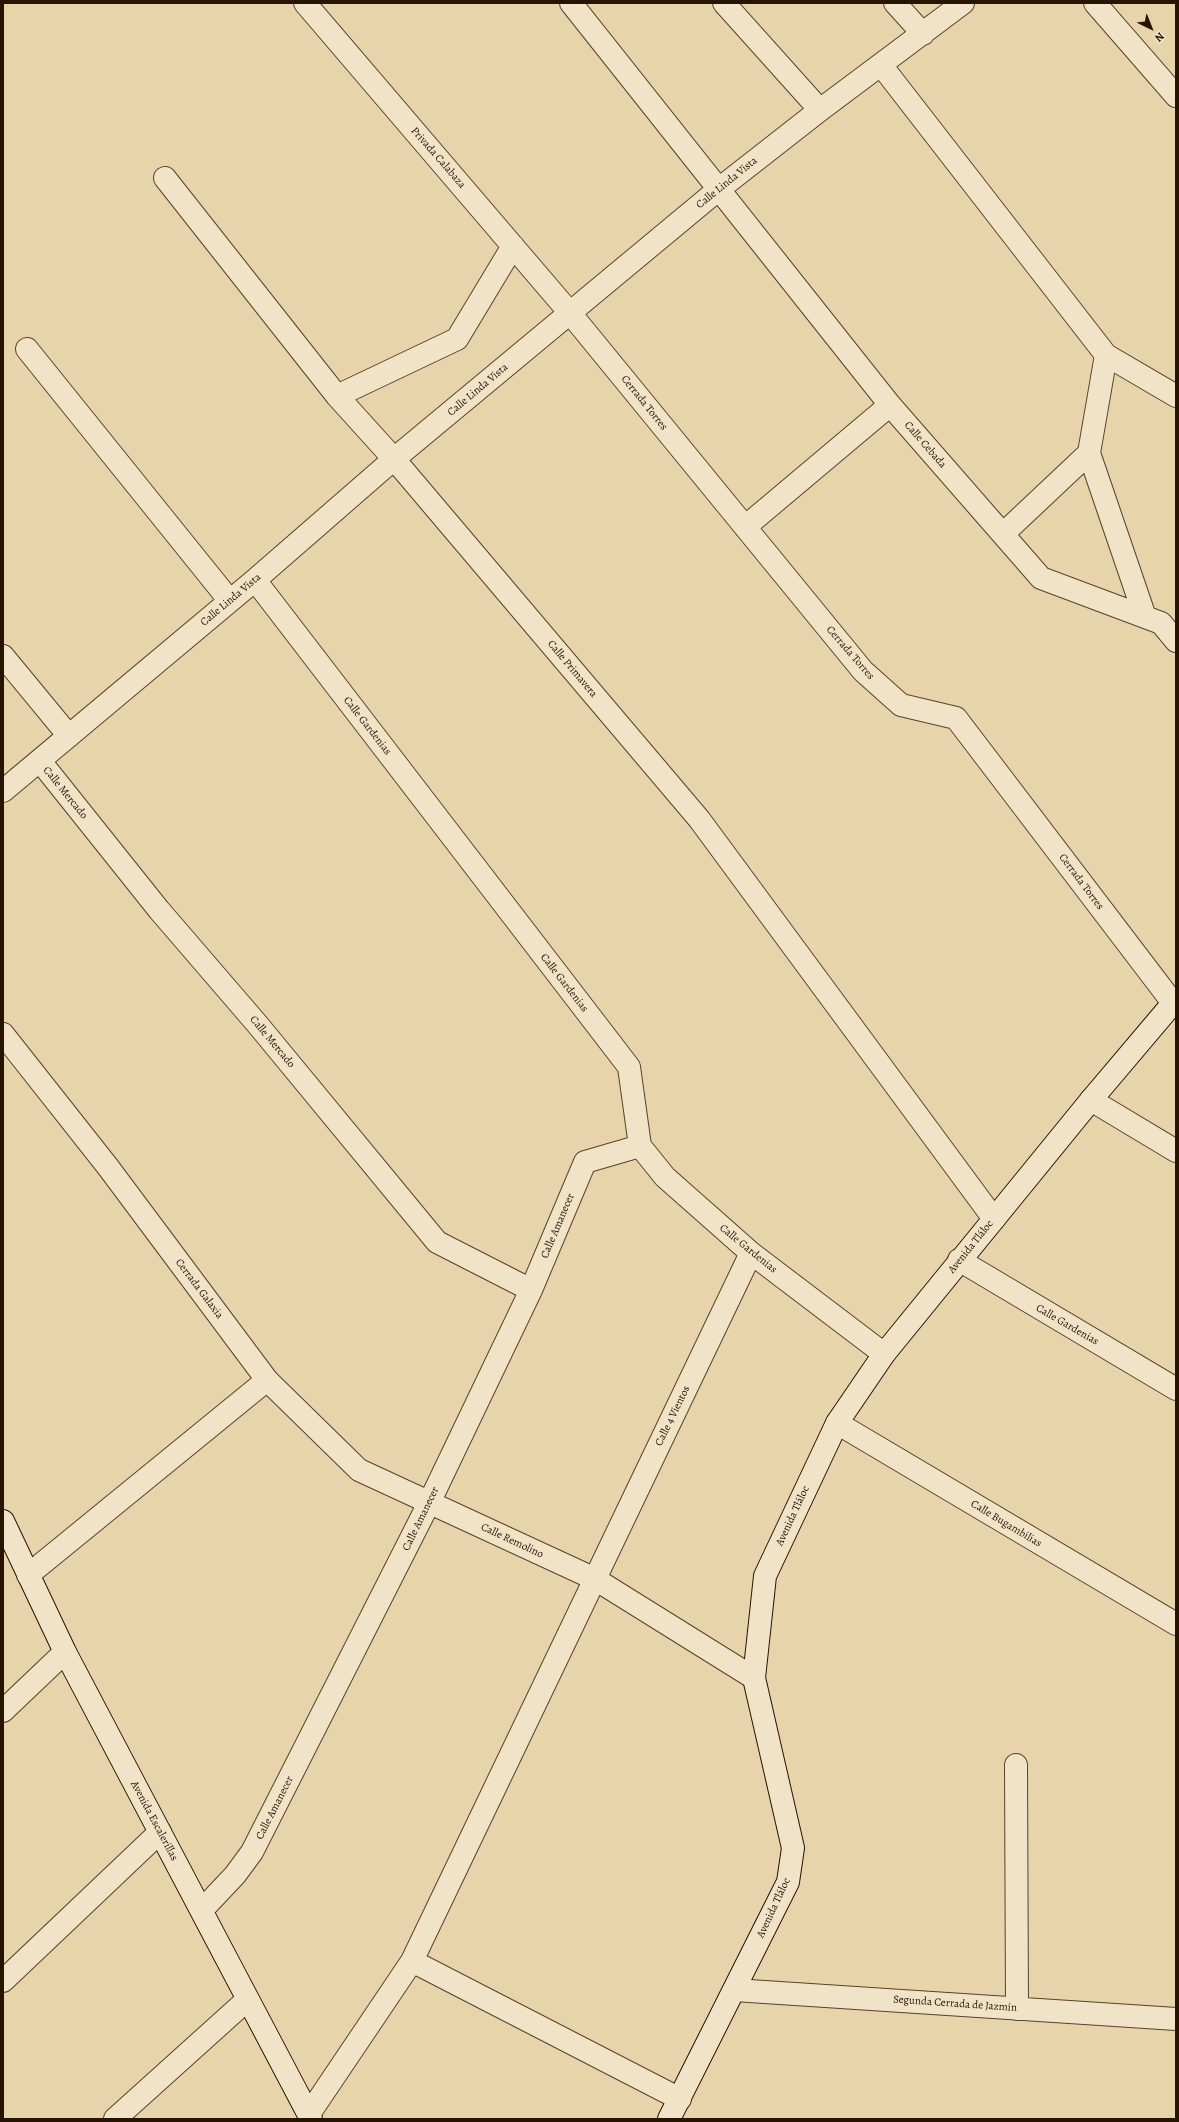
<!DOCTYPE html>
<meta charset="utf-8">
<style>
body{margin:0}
#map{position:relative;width:1179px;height:2122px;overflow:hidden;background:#e8d4aa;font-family:Alegreya,serif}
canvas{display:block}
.frame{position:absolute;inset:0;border:4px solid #281200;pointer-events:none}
.north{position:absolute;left:1131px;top:8px;width:40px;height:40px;-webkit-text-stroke:3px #f0e3c8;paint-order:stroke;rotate:137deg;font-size:11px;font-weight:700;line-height:16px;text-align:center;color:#281200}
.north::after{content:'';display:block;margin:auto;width:14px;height:18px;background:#281200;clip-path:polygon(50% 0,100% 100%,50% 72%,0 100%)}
</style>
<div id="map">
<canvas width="1179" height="2122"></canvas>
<div class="frame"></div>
<div class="north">N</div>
</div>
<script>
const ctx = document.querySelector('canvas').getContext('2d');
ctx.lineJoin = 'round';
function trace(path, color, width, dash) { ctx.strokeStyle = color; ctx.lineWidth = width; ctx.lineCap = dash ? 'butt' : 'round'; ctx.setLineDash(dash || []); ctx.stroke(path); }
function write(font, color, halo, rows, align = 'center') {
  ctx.font = font + ' Alegreya,serif'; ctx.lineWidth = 3; ctx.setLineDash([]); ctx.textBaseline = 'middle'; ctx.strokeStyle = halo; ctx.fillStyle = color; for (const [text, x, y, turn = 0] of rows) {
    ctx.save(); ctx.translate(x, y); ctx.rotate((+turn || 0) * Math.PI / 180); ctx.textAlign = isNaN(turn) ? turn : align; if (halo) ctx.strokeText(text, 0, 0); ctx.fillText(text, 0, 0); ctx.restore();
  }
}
const street = new Path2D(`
 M305 3 570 313 863 671 901 705 956 718 1173 1003
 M571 3 890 405 1041 578 1161 623 1176 641
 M724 3 820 110
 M895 3 923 34
 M1095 3 1176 96
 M881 65 1106 355 1176 396
 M165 178 337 396 394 459 699 819 994 1219
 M27 349 230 601
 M1106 355 1089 453 1145 617
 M337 396 457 339 513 246
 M745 527 890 405
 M1003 534 1089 453
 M255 580 629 1067 640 1146 665 1177 751 1253 884 1354
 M3 656 69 736
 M40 761 159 910 258 1025 437 1242 531 1290
 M3 791 255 580 394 459 719 189 820 110 963 3
 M3 1034 108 1167 267 1380 359 1470 595 1579 754 1678
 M1091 1100 1176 1151
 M959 1260 1176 1389
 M837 1423 1176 1624
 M28 1575 267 1380
 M3 1711 65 1652
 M1016 1765 1017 2009
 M202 1910 235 1875 252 1852 429 1503 531 1290 585 1162 640 1146
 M412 1961 680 2099
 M3 1981 160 1832
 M734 1990 1176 2019
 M309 2114 412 1961 751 1253
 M115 2119 247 2000`);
const secondary = new Path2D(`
 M3 1521 65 1652 311 2119
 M669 2119 788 1882 793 1848 754 1678 765 1576 837 1423 884 1354 1091 1100 1173 1003 1176 1004`);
trace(street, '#58422a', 24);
trace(secondary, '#281200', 24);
trace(street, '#f0e3c8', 22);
trace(secondary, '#f0e3c8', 22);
write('11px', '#281200', '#f0e3c8', [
 ["Privada Calabaza",438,158,49],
 ["Calle Linda Vista",727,183,-39],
 ["Calle Linda Vista",478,390,-40],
 ["Cerrada Torres",644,403,51],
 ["Calle Cebada",925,445,49],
 ["Calle Linda Vista",231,600,-40],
 ["Cerrada Torres",850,653,49],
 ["Calle Primavera",572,669,50],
 ["Calle Gardenias",367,726,52],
 ["Calle Mercado",65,793,51],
 ["Cerrada Torres",1081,882,53],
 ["Calle Gardenias",564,983,52],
 ["Calle Mercado",272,1042,50],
 ["Calle Amanecer",558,1226,-67],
 ["Avenida Tláloc",971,1247,-51],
 ["Calle Gardenias",748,1249,39],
 ["Cerrada Galaxia",199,1289,53],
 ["Calle Gardenias",1067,1325,30],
 ["Calle 4 Vientos",673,1416,-64],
 ["Avenida Tláloc",793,1516,-65],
 ["Calle Amanecer",421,1519,-64],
 ["Calle Bugambilias",1006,1524,31],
 ["Calle Remolino",512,1541,25],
 ["Calle Amanecer",275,1808,-63],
 ["Avenida Escalerillas",154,1821,62],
 ["Avenida Tláloc",774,1908,-65],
 ["Segunda Cerrada de Jazmín",955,2004,4]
]);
</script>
